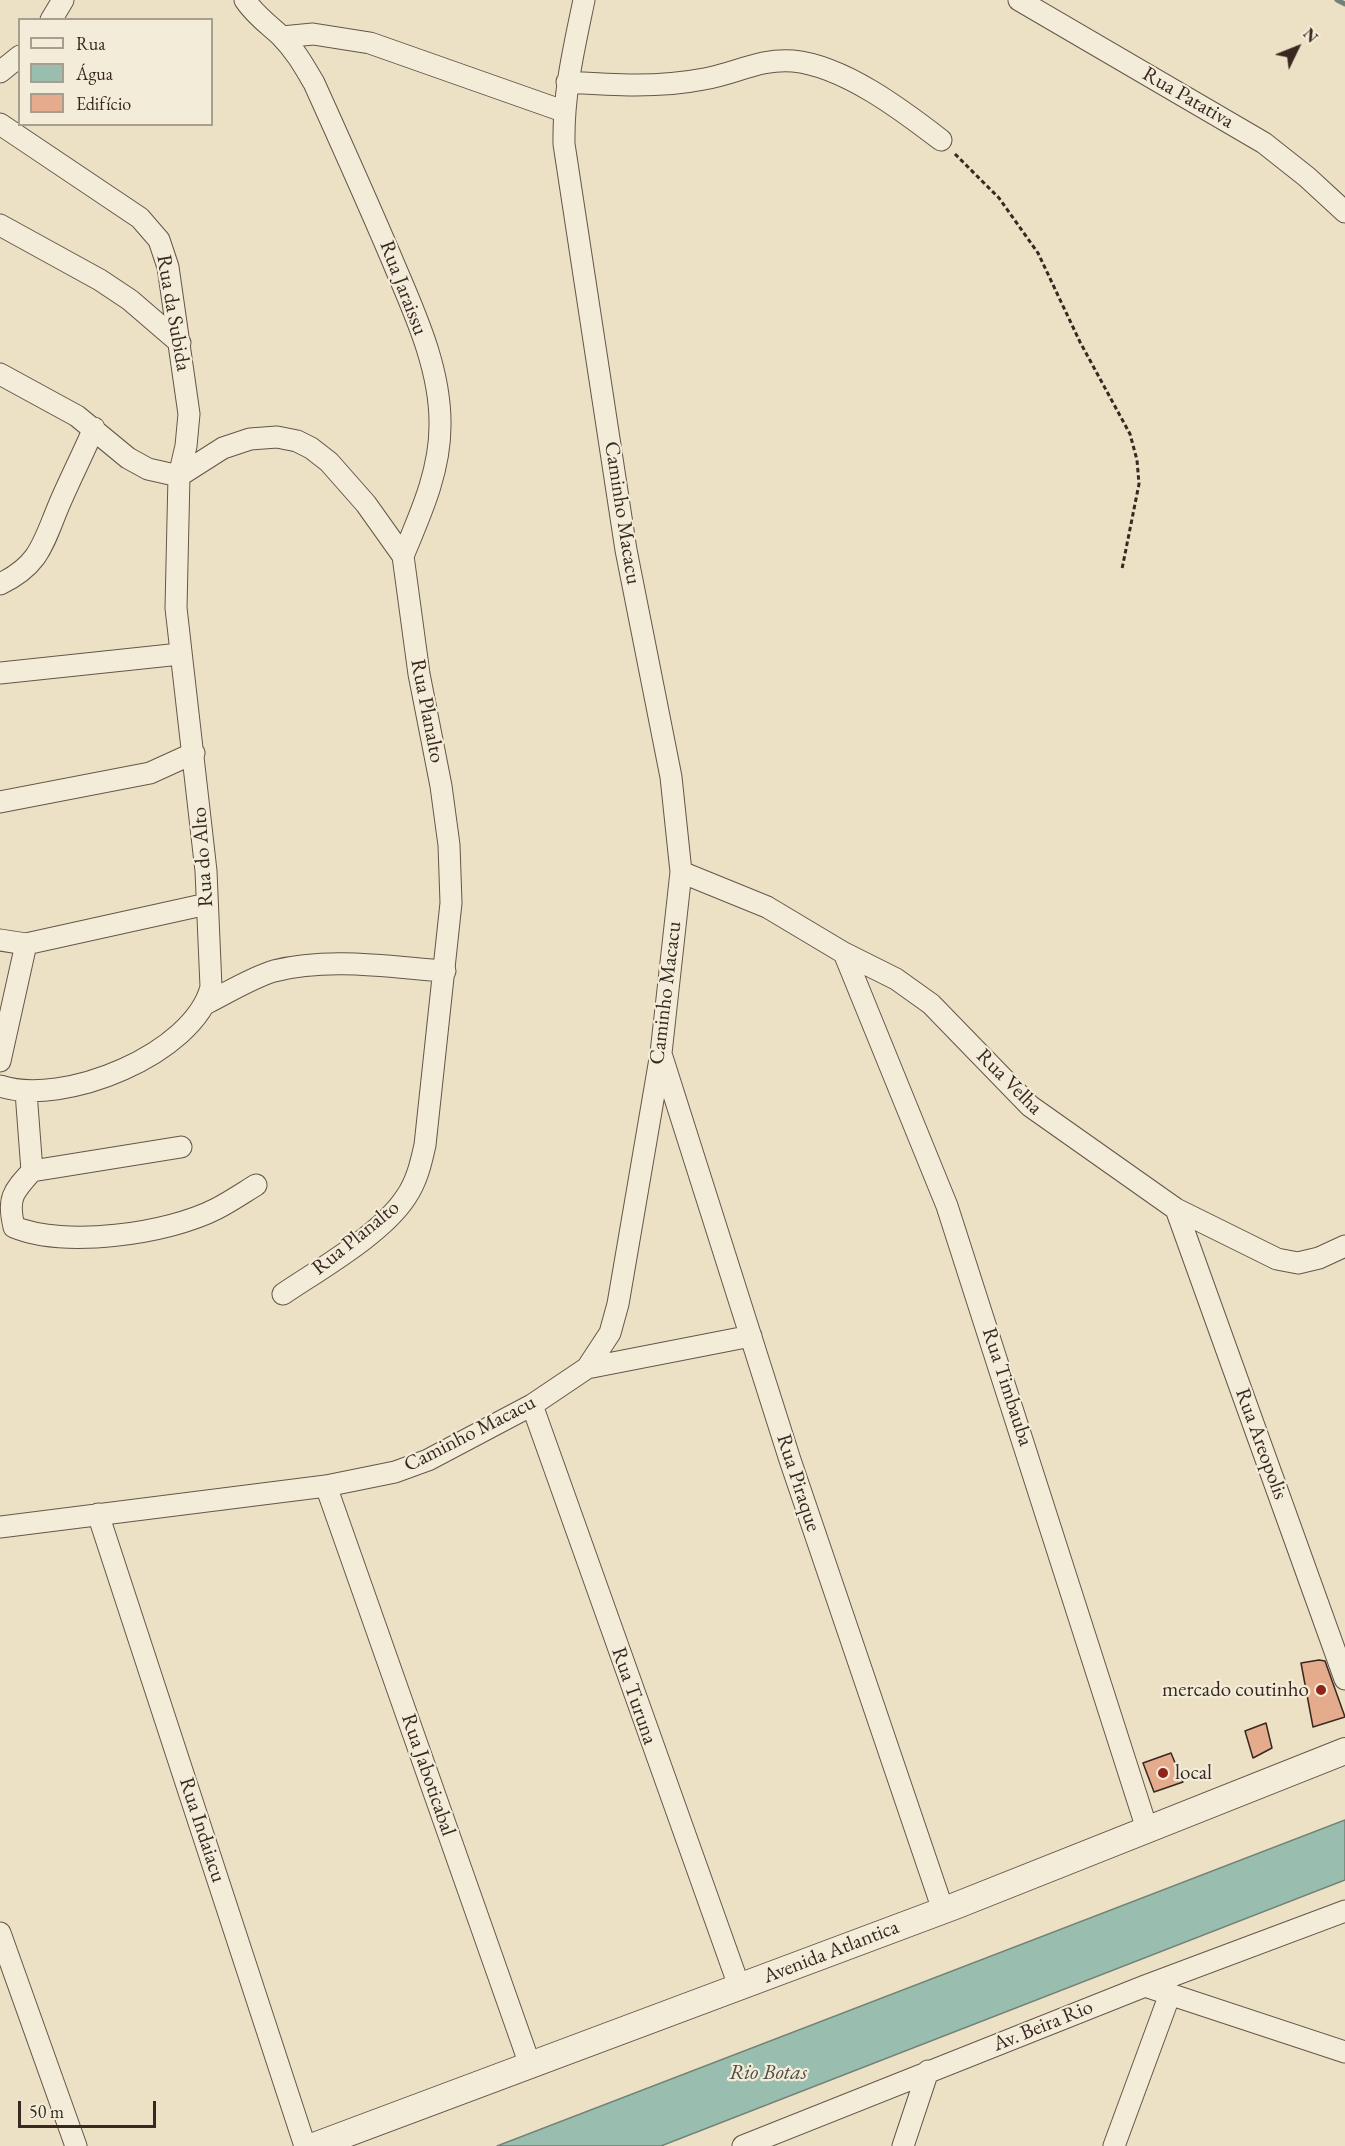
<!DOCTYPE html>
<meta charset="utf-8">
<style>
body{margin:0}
#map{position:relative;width:1345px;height:2146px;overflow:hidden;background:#ece1c4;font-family:"EB Garamond",serif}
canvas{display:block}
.legend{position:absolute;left:18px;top:18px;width:195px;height:108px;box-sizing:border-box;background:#f3ecd9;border:2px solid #a89e8f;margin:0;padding:8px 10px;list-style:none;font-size:18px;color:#382821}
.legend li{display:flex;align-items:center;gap:12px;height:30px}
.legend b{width:30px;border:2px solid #a89e8f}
.north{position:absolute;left:1267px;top:18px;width:60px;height:60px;-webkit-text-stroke:4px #f3ecd9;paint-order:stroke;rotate:47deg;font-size:16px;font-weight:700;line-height:24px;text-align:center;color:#382821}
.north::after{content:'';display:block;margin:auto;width:21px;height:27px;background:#382821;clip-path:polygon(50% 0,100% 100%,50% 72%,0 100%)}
.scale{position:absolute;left:18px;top:2101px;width:138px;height:27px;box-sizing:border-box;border:3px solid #382821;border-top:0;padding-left:8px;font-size:18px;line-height:21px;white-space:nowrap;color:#382821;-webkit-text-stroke:4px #f3ecd9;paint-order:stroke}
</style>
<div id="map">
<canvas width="1345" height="2146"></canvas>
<ul class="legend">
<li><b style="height:8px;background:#f3ecd9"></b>Rua</li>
<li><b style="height:16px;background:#99beb0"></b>Água</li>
<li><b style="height:16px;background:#e5ab8d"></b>Edifício</li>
</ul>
<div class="north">N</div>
<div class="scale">50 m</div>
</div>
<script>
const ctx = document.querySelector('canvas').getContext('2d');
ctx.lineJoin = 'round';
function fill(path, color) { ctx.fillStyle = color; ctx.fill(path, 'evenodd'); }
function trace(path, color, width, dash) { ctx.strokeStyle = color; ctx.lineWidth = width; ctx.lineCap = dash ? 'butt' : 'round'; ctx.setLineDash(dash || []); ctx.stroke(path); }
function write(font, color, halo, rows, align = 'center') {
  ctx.font = font + ' "EB Garamond",serif'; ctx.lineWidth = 4.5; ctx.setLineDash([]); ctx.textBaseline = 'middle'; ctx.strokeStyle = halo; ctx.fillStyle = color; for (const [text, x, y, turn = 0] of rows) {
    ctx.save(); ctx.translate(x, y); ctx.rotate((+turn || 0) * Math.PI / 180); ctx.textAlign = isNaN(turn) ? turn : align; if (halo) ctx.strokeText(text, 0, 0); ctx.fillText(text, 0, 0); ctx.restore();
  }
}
const water = new Path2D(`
 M1345 1820V1880L661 2146H497Z`);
fill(water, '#99beb0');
trace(water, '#728277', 1.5);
trace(new Path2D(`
 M1337 0 1345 4`), '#728277', 5);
const building = new Path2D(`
 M1319 1660 1325 1661 1345 1717 1313 1727 1301 1663Z
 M1266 1723 1272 1748 1253 1758 1245 1731Z
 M1171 1753 1183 1782 1154 1792 1143 1763Z`);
fill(building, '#e5ab8d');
trace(building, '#382821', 1.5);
const minor = new Path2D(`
 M245 0C255 15 268 24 281 36 295 50 304 66 314 83 342 145 370 207 396 269 417 318 441 372 440 426 440 472 420 515 403 556
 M1019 0 1264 143 1307 177 1345 212
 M51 20 63 0
 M282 37 313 34 370 43 563 111
 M0 72 20 56
 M567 82C612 85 659 88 704 79 735 74 761 58 793 61 844 66 902 110 941 140
 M0 124 140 218 159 240 168 267 189 414 186 446 179 476 176 608 206 871 211 987C194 1054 63 1107 0 1086
 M0 225 100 280 130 300 180 343
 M0 374 77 416 128 458 148 469 179 476 223 448 250 439 277 437 297 441 311 448 329 462 366 504 403 556 419 674 441 786 449 845 451 903 425 1145C421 1163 417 1181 406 1197 382 1234 320 1269 283 1294
 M0 584C40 565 43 543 59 505 70 479 83 454 94 428
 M0 673 180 654
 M0 802 150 773 194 753
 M681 872 767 907 844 953 896 979 931 1004 1030 1106 1176 1209 1277 1259 1298 1263 1319 1258 1345 1246
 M0 940 26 944 207 904
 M844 953 947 1206 1147 1829
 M207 1003C229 992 251 978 274 971 329 957 389 967 445 971
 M662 1057 790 1460 943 1910
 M0 1061 26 944
 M26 1092 32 1171C13 1192 7 1198 14 1227 65 1248 167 1234 216 1209 230 1202 243 1193 256 1185
 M32 1171 181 1147
 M1176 1209 1345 1679
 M587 1368 751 1336
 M532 1405 739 1986
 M326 1486 530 2065
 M98 1514 305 2146
 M0 1527 326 1486 395 1472 428 1460 532 1405 587 1368 610 1333 618 1304 661 1053 681 872 671 777 626 550 564 144C563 94 574 48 584 0
 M0 1933 76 2146
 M1145 1986 1345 2052
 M743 2146 1145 1986 1345 1911
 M903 2146 928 2071
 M1114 2146 1170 1994`);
const tertiary = new Path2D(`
 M314 2146 955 1906 1345 1751`);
trace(minor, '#65564a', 23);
trace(tertiary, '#65564a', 28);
trace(new Path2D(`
 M955 154 999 198 1038 253 1080 342 1130 434 1137 460 1139 484 1122 569`), '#382821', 3, [4.5, 3]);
trace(minor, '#f3ecd9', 21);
trace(tertiary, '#f3ecd9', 26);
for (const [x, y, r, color] of [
 [1321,1690,6,"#8f2418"],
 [1163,1773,6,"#8f2418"]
]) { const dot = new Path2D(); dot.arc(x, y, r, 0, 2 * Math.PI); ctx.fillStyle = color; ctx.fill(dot); trace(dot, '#f3ecd9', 2); }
write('21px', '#382821', '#f3ecd9', [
 ["Rua Patativa",1188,98,30],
 ["Rua Jaraissu",403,288,69],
 ["Rua da Subida",173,313,80],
 ["Caminho Macacu",622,513,81],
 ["Rua Planalto",427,711,79],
 ["Rua do Alto",203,857,-94],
 ["Caminho Macacu",666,993,-83],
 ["Rua Velha",1009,1082,45],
 ["Rua Planalto",356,1238,-39],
 ["Rua Timbauba",1007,1387,72],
 ["Caminho Macacu",470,1434,-27],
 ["Rua Areopolis",1261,1444,70],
 ["Rua Piraque",798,1483,72],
 ["Rua Turuna",634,1696,71],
 ["Rua Jaboticabal",428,1775,71],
 ["Rua Indaiacu",202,1830,72],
 ["Avenida Atlantica",831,1952,-21],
 ["Av. Beira Rio",1043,2026,-22]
]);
write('21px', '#382821', '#f3ecd9', [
 ["mercado coutinho",1309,1690],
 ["local",1175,1773,"left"]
], 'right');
write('italic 22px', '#504e45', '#f3ecd9', [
 ["Rio Botas",768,2073]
]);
</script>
